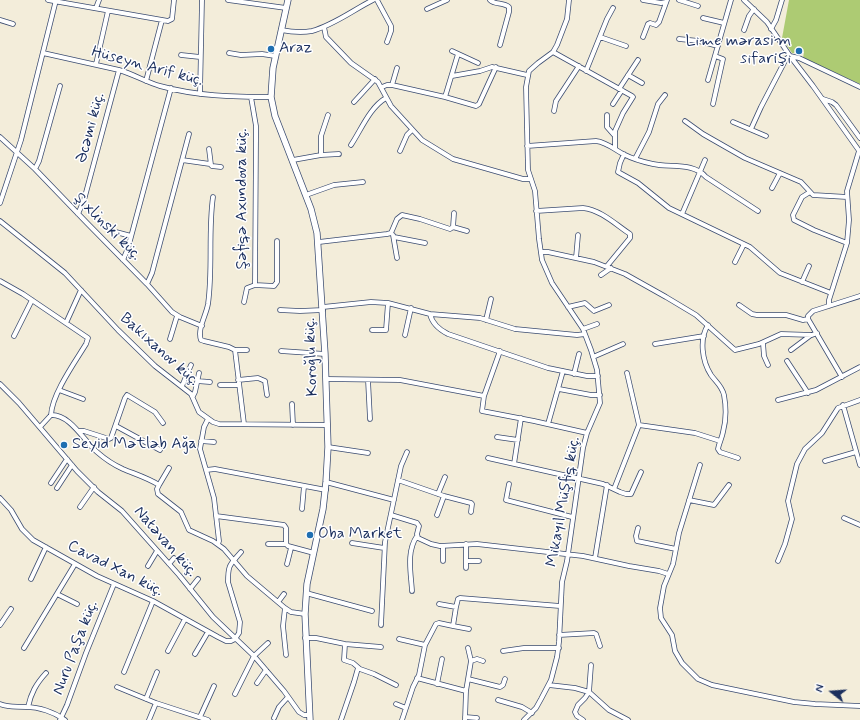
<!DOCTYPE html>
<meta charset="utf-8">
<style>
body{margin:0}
#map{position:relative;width:860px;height:720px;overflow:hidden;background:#f3edda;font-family:Mynerve,sans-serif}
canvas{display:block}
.north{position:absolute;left:812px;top:672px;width:40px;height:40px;-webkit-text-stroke:3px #fff;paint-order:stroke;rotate:287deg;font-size:11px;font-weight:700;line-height:16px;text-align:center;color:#1b2f5e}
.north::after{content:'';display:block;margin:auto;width:14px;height:18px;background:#1b2f5e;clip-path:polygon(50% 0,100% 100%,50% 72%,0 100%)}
</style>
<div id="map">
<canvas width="860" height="720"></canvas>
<div class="north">N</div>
</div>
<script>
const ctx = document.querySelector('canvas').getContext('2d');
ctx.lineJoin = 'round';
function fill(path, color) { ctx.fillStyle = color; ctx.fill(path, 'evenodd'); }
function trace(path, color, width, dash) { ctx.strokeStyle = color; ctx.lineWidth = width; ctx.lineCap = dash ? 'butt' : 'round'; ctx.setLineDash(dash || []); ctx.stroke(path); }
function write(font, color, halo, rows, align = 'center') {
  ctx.font = font + ' Mynerve,sans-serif'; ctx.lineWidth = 3; ctx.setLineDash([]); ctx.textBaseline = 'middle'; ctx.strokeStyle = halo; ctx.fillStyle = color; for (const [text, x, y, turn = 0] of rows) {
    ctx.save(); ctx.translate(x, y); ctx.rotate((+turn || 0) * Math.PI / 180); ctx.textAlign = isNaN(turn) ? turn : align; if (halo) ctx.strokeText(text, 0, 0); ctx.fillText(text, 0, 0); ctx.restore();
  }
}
fill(new Path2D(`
 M789 0H860V84L803 58 804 52 798 49 794 53H792L782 38Z`), '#adcb73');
const street = new Path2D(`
 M48 0 168 21 172 19 174 0
 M228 0 286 8
 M377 0 391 26V31L387 42
 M490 0C495 5 503 2 509 7V12L500 45
 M643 0 661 3 666 2
 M679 0 698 6
 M744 0 767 22 790 56 813 86 860 152
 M96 8 99 0
 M427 9 447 0
 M703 18 724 23
 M0 20 13 24
 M324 27 326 37 351 63 378 82 391 106 422 140 453 159 523 179H531
 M771 29 776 20 782 0
 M281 30C291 32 302 33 312 31 334 25 353 10 373 0
 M744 30 749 16 754 9
 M600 37 626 46
 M643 37 648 24 650 23 656 25 659 22 667 0
 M679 39 699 41 718 46
 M452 51 478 63
 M553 52 632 96 633 97 623 113 615 131V149
 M43 53 119 70C133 74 146 82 160 86 196 96 233 97 271 97
 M229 53 241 55 262 54 275 56
 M181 55 200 57
 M96 64 108 11
 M586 71 607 19 613 8
 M628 75 642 83
 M452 76 480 71 492 67 527 75
 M708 80 731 0
 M146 81 162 20
 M392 85 397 68
 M382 87 387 85H392L445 97 476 106 479 104 496 67
 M619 89 638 60
 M200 94 202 0
 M251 97 256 126V138L255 285 274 286 277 282V241
 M445 97 458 54
 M823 99 832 102 836 105 860 138
 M354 102 375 79
 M613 104 622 90
 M713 104 723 59 715 56
 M554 111 556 101 579 66
 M607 115V127L614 135
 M685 121 703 134 745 158 801 182 813 195 847 197
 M733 122 766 136
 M751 129 761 107 786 59 790 56 799 58 860 87
 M0 137 35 169 87 223 147 284 172 312 180 317 202 326
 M351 145C361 130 370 107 386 98
 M527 146 596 141C606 142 614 149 623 154 633 159 643 162 653 164 670 168 693 162 706 177L758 211
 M209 149 211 165 212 166 221 167
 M400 151 407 135 412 130
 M624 154 620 163 618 172 638 183 669 208 750 247 780 273 831 293
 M321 155 339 154
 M635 159 649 132 658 104 665 95
 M182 160 210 164
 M293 160 321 155V136L328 115
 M35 169 39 161 60 86
 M772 188 780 173
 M810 192 802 197 793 215 794 220 814 230 847 243
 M306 195 334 185 363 182
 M213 197C208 232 213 269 208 304 206 316 197 329 201 340L204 341 229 347 235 350 244 424
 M0 203 21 140 56 0
 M536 211 583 208C601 210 615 224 630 234V238L607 266
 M78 214 84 200 119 70
 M682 214 705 160
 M0 221 65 273 118 330 155 366 191 394 199 412 213 422 219 424 327 425
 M453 227 467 231
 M112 231 131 236
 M393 235 397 258
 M394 237 425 243
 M319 242 387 234 391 233 397 219 402 215 420 219 450 229 453 227 454 213
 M541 252H548L594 262 625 274 666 297 696 315 735 350 759 344 781 334 812 335 817 333
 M576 258 578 235
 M123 260 128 248 171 88
 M735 262 744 244
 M601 275 611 268
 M0 281 23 294 88 338 86 344C75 362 52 394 51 415
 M802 282 809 266
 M147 284 152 273 189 134
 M244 302 247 288 255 285
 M739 305 752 314 757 315H786L803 320 808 319
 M829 306V300L847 243 849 220 847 191 859 151
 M323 307 371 302 388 303 430 314 480 318 515 329 577 335 585 334
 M568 307 585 303 594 311 609 305
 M280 310 300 311 323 310
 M430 314C432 323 440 330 448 334L548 368 587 376H598
 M486 320 491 299
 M66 323 81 290
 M708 325C699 339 702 361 711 375 716 382 722 386 724 395 726 406 726 421 723 432 722 438 719 443 718 449L720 452 738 458
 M583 329 597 324
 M372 330H386L388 303
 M405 335 411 308
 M14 336 32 300
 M170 339 177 316
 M763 343 764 356 768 365
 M655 344 704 336
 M235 350H247
 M791 350 811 335
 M281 351 325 354
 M500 351 484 396 482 411 534 421 587 433
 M593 357 623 344
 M787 361 808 393
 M574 374 579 354
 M842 377 808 319V316L813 311 860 296
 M326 379 400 380 484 396
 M238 380 258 378 265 381 267 395
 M368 380 370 419
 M197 381 210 382
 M0 384 19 403 77 471 98 492 122 511 179 575 213 617 254 656 284 691 299 712 304 715H310
 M220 385H239
 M182 386 191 365
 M559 389 591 395H600
 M59 390 83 399
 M193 396 195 392 199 373
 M778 400 816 390 860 367
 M292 404 293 425
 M843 405 860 465
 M208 419 204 427 200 449 214 498 219 541 218 544
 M548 424 563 371
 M639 425 695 433 720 441
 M116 426 160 450
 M40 427 51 415C70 414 84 441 97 452 105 459 114 465 123 469 135 474 148 478 159 485L157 489 158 494 181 512 189 530 213 541 224 549 247 576 285 608 291 612 305 614
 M79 431H84L109 439 111 438 125 398 127 395 155 412 163 423
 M497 437 518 440
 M201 441 214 442
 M328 447 368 453
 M488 458 603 484 620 492 626 494H631L641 472
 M825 461 856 452
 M514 464 521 418
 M700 465 679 533 673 564 664 586 660 608 661 618 672 635 675 651 682 663 698 679 712 685 794 702 815 704 860 706
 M206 470 215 469 326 490
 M398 480 444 496 471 503 472 504 471 512
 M326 482 394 500
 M51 483 67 459
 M509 484 506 500 572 517
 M159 485 169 468
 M57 488 72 465
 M614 489 639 425 627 373
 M438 494 445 477
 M0 498 11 510 22 529 33 540 97 576 153 601 218 637 226 641H231L235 639 239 633 240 622 228 582C228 564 230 565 241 552
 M689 500 714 505 729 485
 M80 507 94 487
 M302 509 304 486
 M391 515 417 523 419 526 417 534 418 538 431 544 440 546 477 544 583 556 629 566 659 571 668 574
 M437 515 444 496
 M216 516 284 525 286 528V544L288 546 314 553
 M844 518 860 525
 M638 528 636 536 637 541 676 549
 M352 543 384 548
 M268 544H286
 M466 544V568
 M595 558 607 485
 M443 561V546
 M466 561H479
 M778 561 785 544 792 519 788 501 797 464 805 449 822 433 838 408 860 400
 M169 564 174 558
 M287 564 291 548
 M148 566 157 551
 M31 579 46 547
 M190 589 198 579
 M412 591C411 573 406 552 417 536
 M306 593 372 611
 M57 594 77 604
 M278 602 284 594
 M439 604 456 607
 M285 608 283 626 286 655
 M0 625 11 609
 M381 625 385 542 401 466 407 452
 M453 626 469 629
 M559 635 594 633 596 634 600 646
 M305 638H316L345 644 381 647
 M399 639 425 645
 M345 644 344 660 353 663 360 669 374 674 396 685
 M24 648 75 564
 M168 651 185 619
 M503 651 524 648H559
 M195 654 208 632
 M471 661 477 659 483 661
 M124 672 153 601
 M417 678 466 691
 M468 679 500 687 503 685 505 679
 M257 683 266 670
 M437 684 442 659
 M549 685 575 688 589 692 609 710 628 720
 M117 687 156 703 208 720
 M235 694 254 656 268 643
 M146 699 157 672
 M498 700 522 707 532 713
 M0 704C9 708 17 706 26 707 39 707 54 712 65 720
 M396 704 406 708
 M28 707C31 693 36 684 46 673
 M200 717 214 686
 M465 717 477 718
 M274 718 279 707 288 697
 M60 720 67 705 86 653 114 584
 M149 720 156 703
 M341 720 354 682 358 668
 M402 720 413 687 419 675 425 645 436 624 439 623 453 626 456 607 458 599 460 598 560 606
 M465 720 466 691 471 661 468 648
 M524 720 536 708 541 699 551 680 557 657 559 642 562 582 567 561 583 448 587 433 600 403 597 370 591 350 583 329 552 283 542 260 539 239 535 191 528 170 526 87 529 71 538 63 553 52 557 45 567 19 569 0
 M583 720 577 716 575 712 578 705 585 698 589 692 591 665`);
const secondary = new Path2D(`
 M288 0 273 68 271 97 275 116 311 209 317 233 325 354 328 447 326 482 323 509 307 584 305 614 310 720`);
trace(street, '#3b4c71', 5.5);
trace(secondary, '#3b4c71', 7);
trace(street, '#fff', 4);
trace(secondary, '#fff', 5.5);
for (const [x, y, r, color] of [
 [271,49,4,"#1f6fb2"],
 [799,51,4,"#1f6fb2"],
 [64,445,4,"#1f6fb2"],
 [310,535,4,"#1f6fb2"]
]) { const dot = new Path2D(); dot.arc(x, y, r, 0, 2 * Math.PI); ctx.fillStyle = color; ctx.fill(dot); trace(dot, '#fff', 1.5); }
write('16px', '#1b2f5e', '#fff', [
 ["Lime mərasim",791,42,"right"],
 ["sifarişi",791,60,"right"],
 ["Araz",279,49],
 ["Seyid Mətləb Ağa",72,445],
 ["Oba Market",318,535]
], 'left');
write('16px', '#1b2f5e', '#fff', [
 ["Hüseyn Arif küç.",147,67,15],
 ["Əcəmi küç.",91,128,-75],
 ["Şəfiqə Axundova küç.",243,199,-90],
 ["Şıxlinski küç.",107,227,45],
 ["Bakıxanov küç.",159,350,42],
 ["Koroğlu küç.",312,357,-92],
 ["Mikayıl Müşfiq küç.",564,502,-80],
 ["Natəvan küç.",165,542,49],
 ["Cavad Xan küç.",115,569,27],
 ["Nuru Paşa küç.",76,648,-69]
]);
</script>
